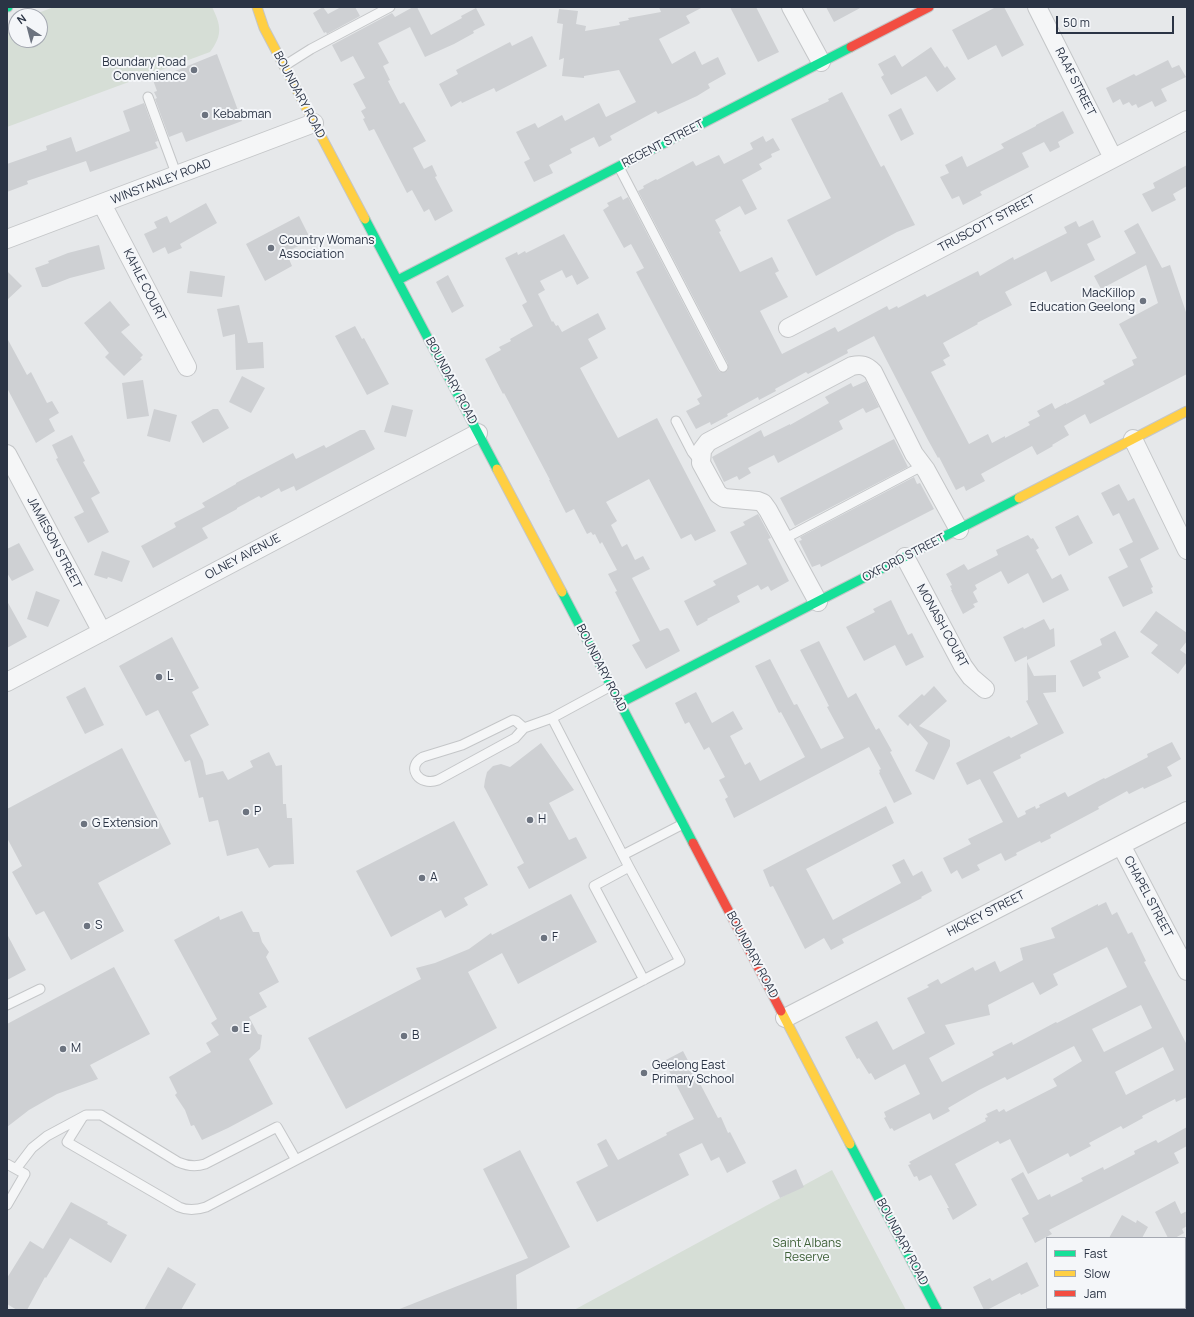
<!DOCTYPE html>
<style>
body{margin:0}
#map{position:relative;width:1194px;height:1317px;overflow:hidden;background:#e6e8ea;font-family:Manrope,sans-serif}
canvas{display:block}
.frame{position:absolute;inset:0;border:8px solid #2b3445;pointer-events:none}
.legend{position:absolute;left:1046px;top:1237px;width:140px;height:72px;box-sizing:border-box;background:#f4f6f9;border:1px solid #a4a8b1;margin:0;padding:5px 7px;list-style:none;font-size:12px;color:#2b3445}
.legend li{display:flex;align-items:center;gap:8px;height:20px}
.legend b{width:20px;border:1px solid #a4a8b1}
.north{position:absolute;left:8px;top:8px;width:40px;height:40px;box-sizing:border-box;background:#f4f6f9;border:1px solid #a4a8b1;border-radius:50%;rotate:324deg;font-size:11px;font-weight:700;line-height:16px;text-align:center;color:#2b3445}
.north::after{content:'';display:block;margin:auto;width:14px;height:18px;background:#6c737f;clip-path:polygon(50% 0,100% 100%,50% 72%,0 100%)}
.scale{position:absolute;left:1056px;top:16px;width:118px;height:18px;box-sizing:border-box;border:2px solid #2b3445;border-top:0;padding-left:5px;font-size:12px;line-height:14px;white-space:nowrap;color:#2b3445;-webkit-text-stroke:3px #f4f6f9;paint-order:stroke}
</style>
<div id="map">
<canvas width="1194" height="1317"></canvas>
<div class="frame"></div>
<ul class="legend">
<li><b style="height:5px;background:#16e098"></b>Fast</li>
<li><b style="height:5px;background:#ffcf43"></b>Slow</li>
<li><b style="height:5px;background:#f24e42"></b>Jam</li>
</ul>
<div class="north">N</div>
<div class="scale">50 m</div>
</div>
<script>
const ctx = document.querySelector('canvas').getContext('2d');
ctx.lineJoin = 'round';
function fill(path, color) { ctx.fillStyle = color; ctx.fill(path, 'evenodd'); }
function trace(path, color, width, dash) { ctx.strokeStyle = color; ctx.lineWidth = width; ctx.lineCap = dash ? 'butt' : 'round'; ctx.setLineDash(dash || []); ctx.stroke(path); }
function write(font, color, halo, rows, align = 'center') {
  ctx.font = font + ' Manrope,sans-serif'; ctx.lineWidth = 4; ctx.setLineDash([]); ctx.textBaseline = 'middle'; ctx.strokeStyle = halo; ctx.fillStyle = color; for (const [text, x, y, turn = 0] of rows) {
    ctx.save(); ctx.translate(x, y); ctx.rotate((+turn || 0) * Math.PI / 180); ctx.textAlign = isNaN(turn) ? turn : align; if (halo) ctx.strokeText(text, 0, 0); ctx.fillText(text, 0, 0); ctx.restore();
  }
}
fill(new Path2D(`
 M54 7H212C221 25 223 35 210 52L7 127V24L16 21V40H40V16H30Z
 M832 1170 906 1310H574Z`), '#d6ded6');
fill(new Path2D(`
 M323 7 328 14 341 7H355L360 16 327 34 326 32 324 33 313 13Z
 M413 7H417L431 35 462 18 461 16 476 8 485 25 473 31 474 33 454 44 425 57 410 27 378 43 389 63 383 66 390 80 388 81 400 104 404 102 426 141 413 148 424 169 432 165 437 176 435 177 453 211 435 221 429 209 424 212 412 190 407 193 374 129 369 131 363 119 365 118 361 111 366 108 353 84 365 78 353 56 341 62 332 45 392 13 395 17Z
 M659 7H703L686 16 690 23 659 39 672 64 695 51 702 65 718 57 726 74 708 84 710 88 697 96 658 114 656 111 610 136 612 140 599 147 594 137 570 149 572 153 549 165 553 173 534 182 524 162 530 159 516 132 535 123 538 128 562 115 565 121 599 103 606 117 636 102 619 70 584 76V78L562 76 564 58 559 60 563 24 557 23 559 9 578 11 576 24 586 26 585 31 620 25 619 22 629 20 628 18 661 12Z
 M730 7H756L779 52 758 62Z
 M826 7H862L834 22Z
 M996 7H1004L1024 45 1002 57 996 45 968 60 952 30Z
 M532 36 547 66 496 92 494 88 462 103 461 101 451 107 439 84 458 74 456 70 510 42 512 46Z
 M931 47 945 68 947 66 956 79 937 92 926 76 891 95 881 77 884 75 878 64 895 55 902 67Z
 M217 54 242 121 186 142 182 132 169 137 155 99 157 98 154 92 157 91 153 80Z
 M1168 60 1172 68 1179 65 1186 77 1161 89 1167 101 1155 107 1152 101 1138 108 1136 104 1132 106 1129 102 1123 105 1120 99 1113 103 1106 88 1134 74 1136 76Z
 M842 92 881 167 884 165 915 225 897 232 816 276 787 220 831 198 791 119 829 101 828 99Z
 M144 103 158 141 155 142 158 148 90 172 86 161 27 181 28 184 7 192V164L47 150 46 146 71 137 76 152 130 131 123 111Z
 M901 108 914 134 901 141 888 115Z
 M1063 111 1074 133 1058 142 1060 147 1050 152 1044 142 1022 153 1029 167 980 192 982 195 963 205 959 196 952 199 940 177 949 173 945 165 962 156 967 167 1004 148 1001 144 1036 126V125Z
 M763 136 766 142 773 138 780 150 771 154 772 157 759 164 762 169 742 180 757 209 745 215 740 206 715 220 721 231 719 232 740 272 772 257 779 271 775 273 788 297 760 311 782 354 835 327 838 332 887 306 889 310 897 306 898 308 925 294 927 297 978 271 980 276 1013 257 1014 260 1067 233 1064 227 1076 221 1079 227 1093 220 1101 237 1087 244 1095 260 1051 282 1046 271 1005 292 1012 305 977 323 978 324 943 343 950 356 943 360 946 365 931 372 969 444 988 434 992 443 1005 436V438L1030 425 1028 422 1040 416 1037 411 1052 403 1055 409 1066 403V404L1105 384 1103 381 1134 365 1132 360 1137 358 1119 324 1158 303 1146 265 1101 289 1094 276 1136 253 1124 231 1138 223 1162 268 1170 265 1187 315V374L1090 424 1085 414 1064 426 1069 435 1052 445 1053 446 1037 455 1032 446 981 474 985 481 966 491 964 486 956 490 939 457 938 458 928 440 874 336 847 350 848 353 808 374 806 372 775 389 776 391 759 400 758 397 727 414 728 416 711 425 710 422 696 429 686 411 700 404 697 399 702 396 636 272 644 268 631 244 624 248 603 210 609 206 607 203 621 196 623 200 628 197 718 370 720 372H725L728 370V364L638 191 644 188 643 186 656 179 657 180 693 161 696 166 719 155 724 164 753 149 750 143Z
 M1187 165V186L1173 194 1176 200 1152 212 1142 194 1155 188 1153 183Z
 M206 203 217 223 180 244 182 248 168 254 165 247 153 253 144 234 157 228 154 222 167 216 170 223Z
 M299 216 311 240 286 252 292 266 265 281 246 244Z
 M564 234 589 278 577 285 572 275 566 278 562 270 540 281 545 290 538 294 552 322 553 321 556 326 558 325 562 332 598 313 606 329 588 339 598 358 580 368 596 398 618 438 657 418 716 531 695 541 691 534 681 539 649 479 606 502 617 521 611 525 622 547 627 544 635 560 643 556 650 569 632 578 660 631 667 628 669 629 680 651 646 669 632 645 640 641 615 592 617 591 608 574 617 570 602 542 600 544 595 534 593 535 591 532 587 534 574 509 566 513 549 480H550L504 393 503 394 485 359 501 350 499 347 511 341 510 339 533 326 522 305 527 302 505 258 517 252 518 255 525 251 526 253Z
 M99 245 105 269 70 278 47 287H42L35 268 49 263 48 261 68 253Z
 M7 271 22 286 7 300Z
 M190 271 225 276 222 297 187 293Z
 M448 275 464 306 452 313 436 282Z
 M110 301 130 325 121 332 143 355 140 358 142 359 124 376 105 357 109 353 84 323Z
 M239 305 248 343 263 342 264 368 236 370 235 334 223 337 217 309Z
 M355 326 362 339 364 338 389 384 367 395 335 336Z
 M7 338 27 375 31 372 47 403 52 401 59 413 49 419 55 431 36 443 7 388Z
 M242 376 265 388 251 413 229 402Z
 M143 380 149 416 127 419 122 383Z
 M866 381 879 407 866 413 863 408 839 421 843 429 778 463 774 455 748 468 751 473 739 480 737 476 724 482 712 457 761 430 764 437 790 424V425L829 403 825 397 851 383 853 387Z
 M392 405 413 410 406 437 384 432Z
 M154 409 177 415 170 442 147 436Z
 M213 409H218L229 428 203 443 191 422Z
 M360 430H365L375 449 296 491 294 486 281 492 279 488 261 498 259 496 237 508V509L202 528 208 538 153 568 141 546 176 527 174 523 205 507 202 503 236 484V483L293 453 296 459 324 445 326 448Z
 M72 435 85 461 83 462 100 493 91 498 109 532 88 543 74 517 84 512 56 459 58 458 52 445Z
 M894 439 908 467 795 526 780 498Z
 M914 477 917 484 920 483 934 509 821 567 820 564 812 567 799 541 802 540 800 537Z
 M1119 484 1128 501 1134 498 1159 549 1140 559 1153 587 1151 588 1153 593 1123 607 1108 577 1128 567 1119 549 1133 542 1119 513 1113 516 1101 493Z
 M758 514 771 538 768 539 789 581 771 591 768 586 761 590 758 585 737 596 740 602 707 619 708 620 697 626 684 601 716 585 713 581 747 564 730 532 745 525 743 522Z
 M1078 515 1093 543 1069 556 1055 527Z
 M1028 535 1031 539 1033 538 1039 548 1036 550 1052 579 1061 574 1069 590 1043 603 1028 573 1008 584 1001 571 975 585 977 589 973 592 978 602 973 604 975 607 963 614 951 590H952L950 586 952 585 946 574 964 564 968 570 998 555 996 550Z
 M19 543 34 570 12 581 7 573V549Z
 M102 551 130 561 122 582 108 577 107 579 94 575Z
 M36 591 60 600 48 627 27 619Z
 M891 600 908 635 912 633 924 657 906 666 895 645 864 661 846 627 875 612 873 609Z
 M7 601 27 637 7 648Z
 M1156 611 1187 633V641L1180 650 1187 655V662L1178 674 1151 653 1158 645 1140 632Z
 M1044 619 1050 630 1054 628 1055 646 1027 660V656L1015 662 1003 637 1023 627 1024 629Z
 M1115 631 1129 657 1098 672 1101 678 1083 687 1070 661 1102 645 1100 639Z
 M172 637 199 688 192 692 209 725 190 735 203 761 206 775 223 771 228 780 253 767 250 761 269 752 276 766 282 765 283 804H286L287 818H292L294 864 274 865 269 868 258 848 227 856 218 820 209 822 203 797 199 798 190 760 185 762 158 710 146 716 119 666Z
 M819 641 848 698 856 693 876 730 879 728 892 751 890 752 912 794 894 803 879 773 880 772 879 770 881 769 869 747 734 818 725 799 728 797 719 780 725 777 709 747 704 750 689 722 685 724 675 703 696 692 712 723 733 711 743 729 730 736 745 765 750 762 760 781 805 757 781 712 779 713 755 666 770 659 794 705 797 704 821 749 844 738 827 707 829 706 800 650Z
 M1027 662 1034 676 1056 675V692L1043 693 1064 733 1020 755 1021 758 993 772 1018 818 1026 814 1025 811 1035 806 1036 809 1040 807 1039 805 1065 792 1068 797 1104 778 1105 779 1148 757 1147 754 1172 742 1181 759 1167 767 1172 776 1144 789 1143 787 1129 794 1127 791 1098 807 1099 809 1050 835 1051 838 1041 843 1040 841 1016 853 1017 855 1005 861 1001 853 977 865 980 870 962 879 957 870 951 874 943 858 971 844 968 839 1003 822 980 779 967 785 956 763 1009 736 1011 738 1038 724 1026 701 1028 700Z
 M934 686 947 701 919 726 950 740V746L934 780 915 771 928 743 910 723 908 726 898 716 922 694 924 696Z
 M85 687 104 725 85 734 66 697Z
 M541 743 574 790 549 803 569 840 576 837 587 858 529 889 517 867 524 863 484 787 485 780 487 772 493 766 501 764 510 767Z
 M122 748 171 844 98 883 124 931 71 960 44 911 36 915 12 872 22 866 7 838V809Z
 M886 806 894 823 806 869 833 920 901 883 892 865 904 859 913 876 922 871 932 891 921 897 922 898 842 939 844 943 831 950 824 938 805 949 773 886 770 887 763 870Z
 M454 821 488 885 464 898 468 905 445 918 441 910 391 937 356 871Z
 M571 894 597 942 518 984 502 953 468 972 497 1028 346 1109 308 1038 421 979 416 968 435 963 469 949 491 933 492 935Z
 M1106 902 1112 915 1117 912 1128 934 1132 932 1146 961 1144 962 1187 1045V1097L1176 1102 1175 1099 1142 1116 1143 1118 1123 1129 1121 1126 1089 1143 1091 1146 1070 1157 1068 1153 1028 1174 1010 1139 1000 1144 998 1141 955 1164 977 1205 953 1220 947 1208H949L931 1175 919 1181 917 1176 914 1177 908 1165 911 1164 909 1162 986 1121 985 1118 988 1117 986 1114 997 1109 999 1112 1004 1109 1006 1112 1057 1086 1053 1079 1082 1061 1074 1046 1007 1080 1005 1077 979 1090 948 1108 950 1111 933 1120 930 1113 894 1131 892 1128 890 1129 884 1118 886 1117 884 1112 920 1094 905 1064 875 1080 871 1073 869 1074 859 1058 857 1059 845 1037 877 1021 893 1050 925 1033 907 998 929 987 927 985 938 979 941 984 973 967 975 971 995 961 1000 972 1023 960 1020 948 1055 938 1051 928 1098 904V906ZM1107 947 1127 987 1057 1023 1056 1022 1013 1045 1012 1042 992 1052 994 1055 942 1082 929 1058 955 1044 945 1025 990 1015 988 1005 1033 982 1040 995 1058 985 1053 974ZM1141 1005 1152 1028 1104 1052 1092 1029ZM1163 1047 1174 1070 1126 1095 1115 1072Z
 M242 911 253 932H259L262 942 269 952 266 957 279 982 259 993 267 1007 249 1017 258 1034 262 1035 260 1049 249 1059 273 1104 228 1128 202 1140 194 1125 191 1126 185 1110 175 1095 177 1093 169 1077 211 1052 206 1043 219 1035 211 1023 217 1019 174 940 219 916 220 920Z
 M7 934 26 970 7 980Z
 M114 967 150 1034 90 1065 98 1079 57 1094 29 1110 7 1127V1024Z
 M683 1051 718 1118 721 1117 728 1133 730 1132 746 1163 727 1173 719 1157 711 1161 702 1143 679 1154 689 1175 597 1222 576 1182 608 1166 597 1144 606 1139 618 1160 667 1135 666 1133 694 1119 664 1061Z
 M1187 1127V1146L1174 1153 1179 1163 1049 1230 1052 1234 1035 1243 1022 1218 1029 1214 1011 1179 1023 1172 1038 1200 1050 1194 1051 1197 1083 1181 1081 1178 1103 1167 1104 1170 1135 1154 1134 1151 1156 1140 1158 1143Z
 M520 1150 570 1247 516 1275 517 1310H397L528 1258 483 1169Z
 M796 1169 804 1187 780 1198 772 1181Z
 M1175 1201 1181 1214 1187 1211V1226L1182 1229 1184 1233 1175 1238H1168L1155 1212Z
 M71 1202 108 1222 107 1224 127 1235 111 1263 70 1238 46 1278 45 1277 27 1310H17L7 1304V1278L30 1241 43 1249Z
 M1122 1215 1136 1223 1137 1220 1148 1227 1142 1238H1109Z
 M1027 1262 1039 1286 1021 1295 1020 1293 987 1310H984L973 1287 990 1278 992 1281Z
 M168 1267 196 1284 181 1310H144Z`), '#ced0d3');
const lane = new Path2D(`
 M284 66 311 49 390 7
 M148 97 177 176
 M619 167 723 367
 M676 421 692 452 700 462
 M784 539 922 466
 M552 718 611 686
 M623 855 683 824
 M629 867 594 886 644 980
 M7 1005 40 989
 M82 1118 67 1142 179 1207C188 1211 197 1210 206 1207L296 1160
 M7 1164 16 1169 32 1148 47 1136 86 1115H101L178 1162C187 1166 196 1167 205 1164L277 1127 296 1160 680 961 629 867 552 718 524 728 515 738 438 780C419 787 405 767 423 757L462 745 513 720 516 721 524 728
 M7 1205 25 1174 16 1169`);
const street = new Path2D(`
 M791 7 821 62
 M1037 7 1113 158
 M102 204 187 367
 M7 239 314 123
 M788 328 1187 120
 M1133 439 1187 550
 M7 454 102 632
 M905 557 963 666 971 677 985 689
 M818 602 768 510 763 503 758 501 724 498 718 494 701 463 702 450 708 442 852 366C861 364 866 365 873 372L914 454 926 470 959 530
 M7 682 478 433
 M1121 845 1187 971
 M785 1018 1187 811
 M1185 1259 1187 1258
 M1147 1308V1310`);
const fast = new Path2D(`
 M7 7H8
 M365 219 497 469
 M398 280 851 47
 M562 592 693 843
 M620 703 1019 498
 M850 1144 937 1310`);
const slow = new Path2D(`
 M257 7 264 28 365 219
 M497 469 562 592
 M1019 498 1187 411
 M781 1011 850 1144`);
const jam = new Path2D(`
 M851 47 929 7
 M693 843 781 1011`);
trace(lane, '#c4c6c8', 11);
trace(street, '#c4c6c8', 20);
trace(fast, '#c4c6c8', 11);
trace(slow, '#c4c6c8', 11);
trace(jam, '#c4c6c8', 11);
trace(lane, '#f5f6f7', 9);
trace(street, '#f5f6f7', 18);
trace(fast, '#16e098', 9);
trace(slow, '#ffcf43', 9);
trace(jam, '#f24e42', 9);
for (const [x, y, r, color] of [
 [194,70,4,"#6c737f"],
 [205,115,4,"#6c737f"],
 [271,248,4,"#6c737f"],
 [1143,301,4,"#6c737f"],
 [159,677,4,"#6c737f"],
 [246,812,4,"#6c737f"],
 [530,820,4,"#6c737f"],
 [84,824,4,"#6c737f"],
 [422,878,4,"#6c737f"],
 [87,926,4,"#6c737f"],
 [544,938,4,"#6c737f"],
 [235,1029,4,"#6c737f"],
 [404,1036,4,"#6c737f"],
 [63,1049,4,"#6c737f"],
 [644,1073,4,"#6c737f"]
]) { const dot = new Path2D(); dot.arc(x, y, r, 0, 2 * Math.PI); ctx.fillStyle = color; ctx.fill(dot); trace(dot, '#f4f6f9', 1.5); }
write('12px', '#2b3445', '#f4f6f9', [
 ["Boundary Road",186,63,"right"],
 ["Convenience",186,77,"right"],
 ["Kebabman",213,115],
 ["Country Womans",279,241],
 ["Association",279,255],
 ["MacKillop",1135,294,"right"],
 ["Education Geelong",1135,308,"right"],
 ["L",167,677],
 ["P",254,812],
 ["H",538,820],
 ["G Extension",92,824],
 ["A",430,878],
 ["S",95,926],
 ["F",552,938],
 ["E",243,1029],
 ["B",412,1036],
 ["M",71,1049],
 ["Geelong East",652,1066],
 ["Primary School",652,1080]
], 'left');
write('12px', '#2b3445', '#f4f6f9', [
 ["RAAF STREET",1075,82,63],
 ["BOUNDARY ROAD",299,95,62],
 ["REGENT STREET",663,144,-27],
 ["WINSTANLEY ROAD",161,182,-21],
 ["TRUSCOTT STREET",987,224,-28],
 ["KAHLE COURT",144,285,63],
 ["BOUNDARY ROAD",451,381,62],
 ["JAMIESON STREET",54,543,62],
 ["OLNEY AVENUE",243,557,-28],
 ["OXFORD STREET",904,558,-27],
 ["MONASH COURT",942,626,61],
 ["BOUNDARY ROAD",601,668,63],
 ["CHAPEL STREET",1148,897,62],
 ["HICKEY STREET",986,914,-27],
 ["BOUNDARY ROAD",752,955,62],
 ["BOUNDARY ROAD",902,1242,62]
]);
write('12px', '#3f6138', '#f4f6f9', [
 ["Saint Albans",807,1244],
 ["Reserve",807,1258]
]);
</script>
